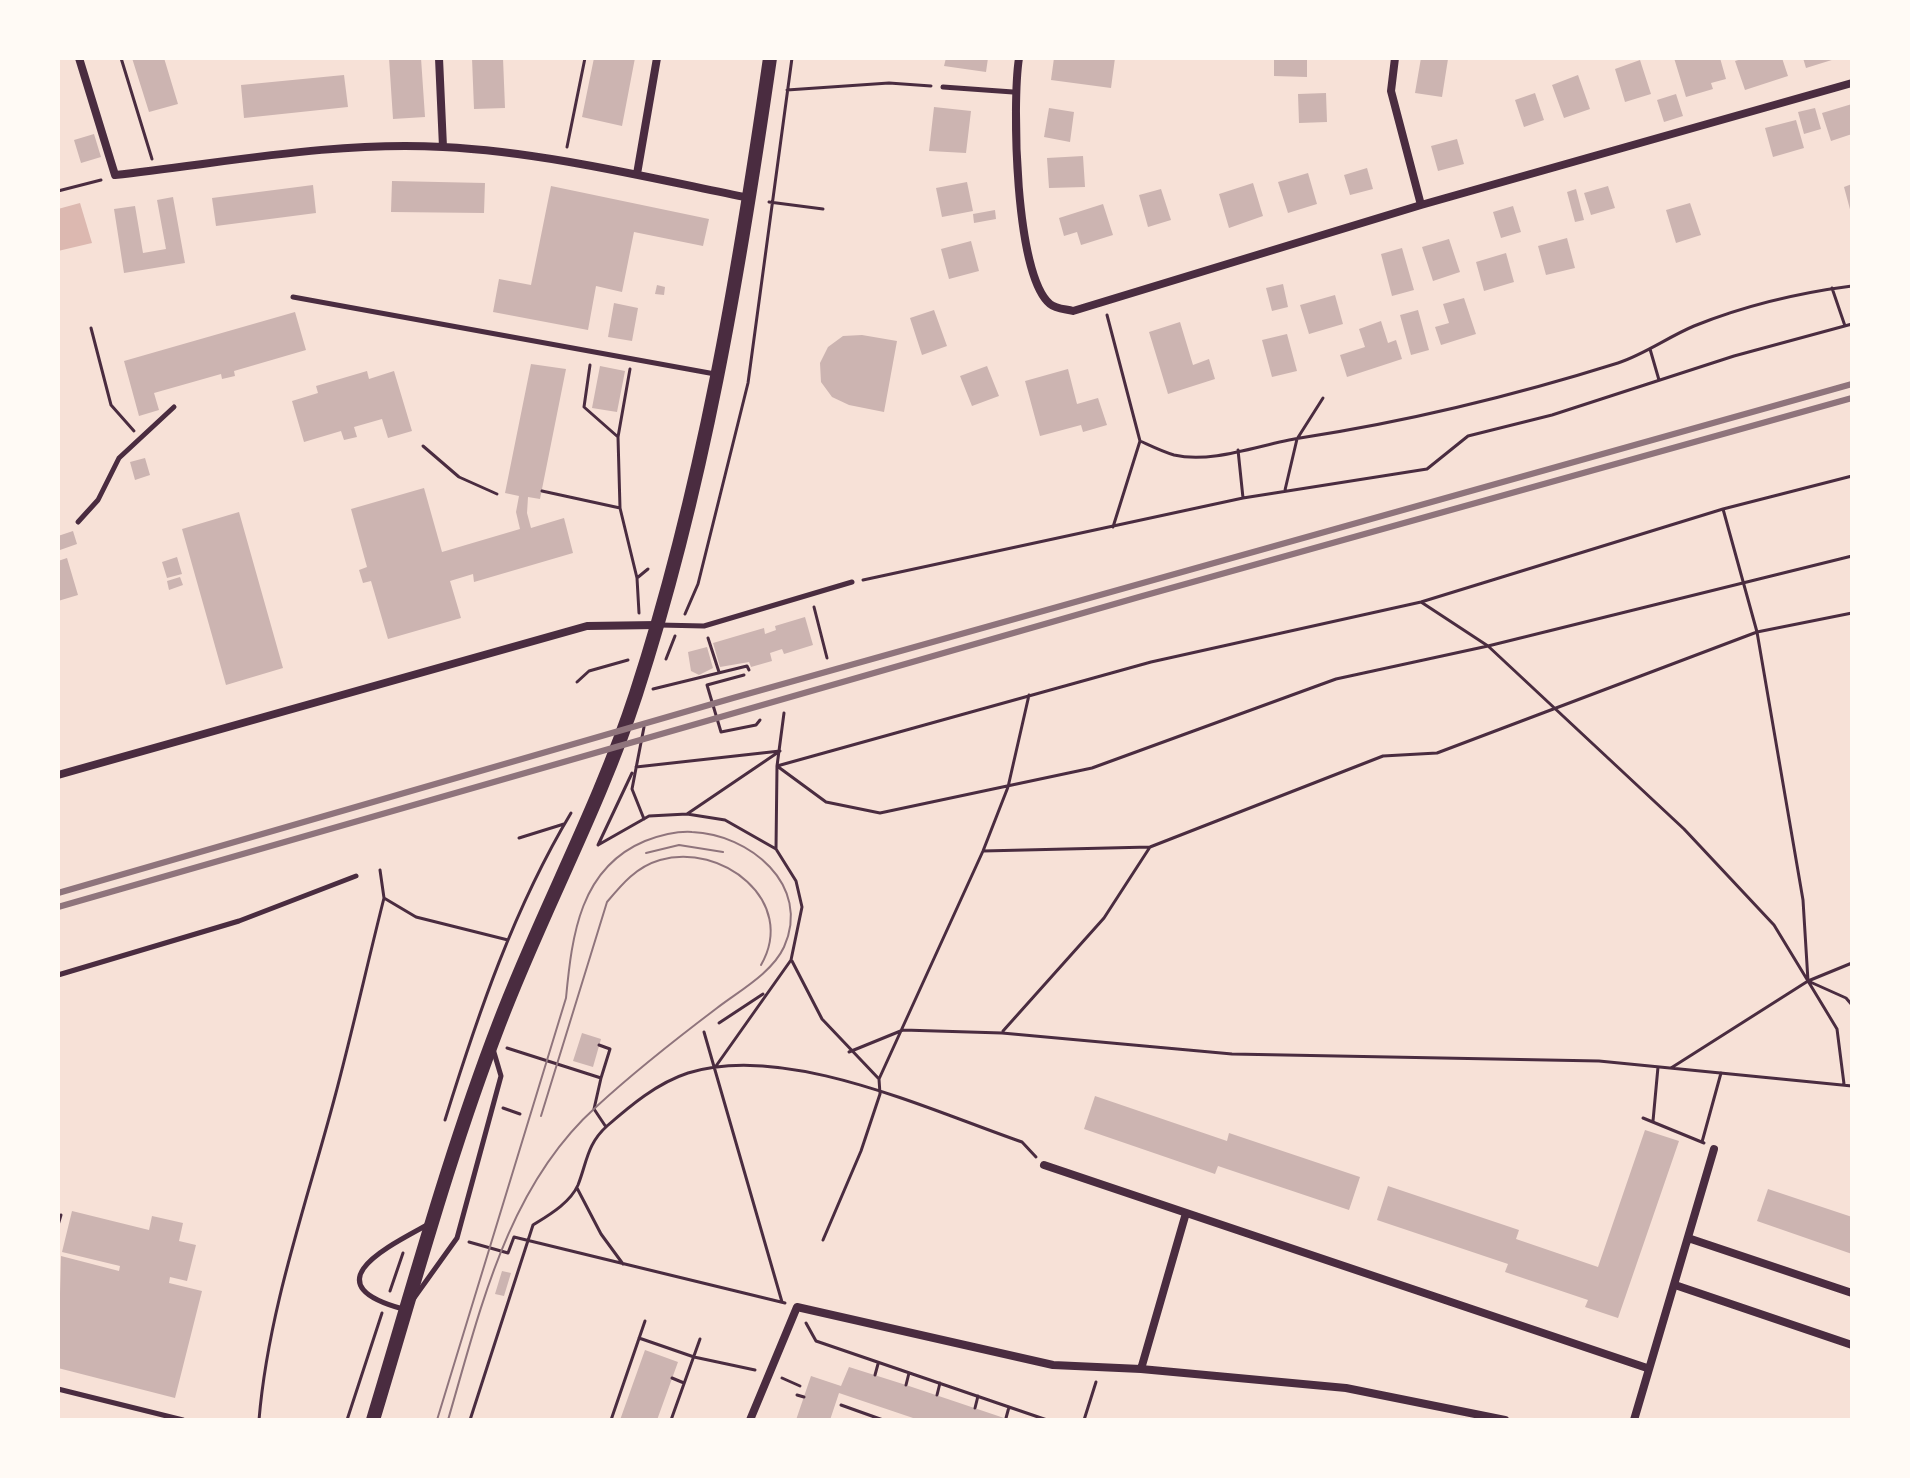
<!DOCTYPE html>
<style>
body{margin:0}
#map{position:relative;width:1910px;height:1478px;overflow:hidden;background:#f7e1d7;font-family:"Public Sans",sans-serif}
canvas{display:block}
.frame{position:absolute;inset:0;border:60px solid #fffaf5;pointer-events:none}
</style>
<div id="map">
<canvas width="1910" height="1478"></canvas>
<div class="frame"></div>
</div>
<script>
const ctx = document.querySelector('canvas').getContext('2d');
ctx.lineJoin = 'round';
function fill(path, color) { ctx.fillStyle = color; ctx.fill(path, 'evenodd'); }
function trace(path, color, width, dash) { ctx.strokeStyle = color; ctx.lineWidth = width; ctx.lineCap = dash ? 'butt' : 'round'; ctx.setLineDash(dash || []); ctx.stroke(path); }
fill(new Path2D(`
 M80 203 92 243 58 251V209Z`), '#dcb8b0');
fill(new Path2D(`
 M132 58H164L178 104 149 112Z
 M389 58H421L425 117 393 119Z
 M472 58H503L505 108 474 109Z
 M594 58H635L622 126 582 117Z
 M946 58H988L986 72 944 66Z
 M1054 58H1115L1111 88 1051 80Z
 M1274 58H1307V77L1274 76Z
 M1421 58 1448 59 1442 97 1415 93Z
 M1674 58H1720L1726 79 1711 83 1713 89 1686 97Z
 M1745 58H1782L1788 76 1745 90 1735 61Z
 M1803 58H1835V59L1806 68Z
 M1640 60 1651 94 1625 102 1615 69Z
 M344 75 348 107 244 118 241 85Z
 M1578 75 1590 109 1564 118 1552 85Z
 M1326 93 1327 122 1299 123 1298 94Z
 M1535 93 1544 120 1524 127 1515 100Z
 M1676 94 1683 116 1664 122 1657 100Z
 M1852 104V134L1831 141 1822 113Z
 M934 107 971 111 966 153 929 151Z
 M1049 108 1074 112 1070 142 1044 137Z
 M1815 108 1821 129 1804 134 1798 112Z
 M1796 120 1804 148 1773 157 1765 128Z
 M94 134 101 157 81 163 74 140Z
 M1457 139 1464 164 1438 171 1431 146Z
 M1083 156 1085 187 1049 188 1047 158Z
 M1367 168 1373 189 1350 195 1344 175Z
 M1308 173 1317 204 1288 213 1278 182Z
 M392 181 485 183 484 213 391 212Z
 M967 182 973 211 942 217 936 188Z
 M1253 183 1263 216 1229 228 1219 194Z
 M1852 184V213H1851L1844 187Z
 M313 185 316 213 216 226 212 198Z
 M551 186 709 219 703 246 634 232 622 292 596 286 588 330 493 312 499 279 531 285Z
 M1608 186 1615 208 1591 215 1584 193Z
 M1161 189 1171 220 1148 227 1139 195Z
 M1576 189 1584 220 1575 222 1567 192Z
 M173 197 185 263 124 273 114 209 135 206 143 253 166 249 157 200Z
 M1690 203 1701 235 1676 243 1666 210Z
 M1103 204 1113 235 1081 245 1077 232 1064 236 1059 218Z
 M1513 206 1521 232 1501 238 1493 212Z
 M995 210 996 219 974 223 973 214Z
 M1567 238 1575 268 1546 275 1538 246Z
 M1449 239 1460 272 1433 281 1422 247Z
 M971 241 979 271 949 279 941 249Z
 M1402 248 1414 290 1392 296 1381 254Z
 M1506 253 1514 282 1484 291 1476 262Z
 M1283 284 1288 307 1272 311 1266 288Z
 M657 285 665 287 664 295 655 294Z
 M1335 295 1343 324 1309 334 1300 305Z
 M1464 298 1476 334 1441 345 1435 327 1449 323 1443 304Z
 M614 303 638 308 632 341 608 337Z
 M934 310 947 346 922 355 910 318Z
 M1418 310 1429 350 1411 355 1400 315Z
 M295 312 306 350 234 371 235 376 222 379 221 374 154 393 159 410 139 416 124 361Z
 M1381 321 1388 343 1396 340 1402 359 1347 377 1340 355 1365 347 1359 329Z
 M1180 322 1193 365 1209 359 1215 379 1168 394 1149 332Z
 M1287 334 1297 371 1272 377 1262 340Z
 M862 335 897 341 884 412 849 405 832 397 821 382 820 363 828 347 843 336Z
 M531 364 566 369 540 499 528 497 527 513 531 528 564 518 573 553 474 582 473 574 450 581 461 618 388 639 371 581 363 583 359 570 367 567 351 509 424 488 442 552 520 529 516 512 519 496 505 493Z
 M600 366 625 371 617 412 592 408Z
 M987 366 999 396 972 406 960 376Z
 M1068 369 1077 404 1098 398 1107 425 1083 432 1081 425 1040 436 1025 381Z
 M367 371 369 379 394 371 412 431 388 438 382 419 354 427 357 437 344 440 341 431 304 442 292 401 318 393 316 386Z
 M145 458 150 475 135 480 130 462Z
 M239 512 283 668 226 685 182 529Z
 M73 531 77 544 60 550 58 536Z
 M177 557 182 574 167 578 162 562Z
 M67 558 78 595 58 601V561Z
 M180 577 183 585 169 590 167 581Z
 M805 617 813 645 784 654 782 649 770 653 772 661 751 667 749 662 720 667 713 643 764 628 765 634 776 630 775 626Z
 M707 647 713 668 699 675 691 671 688 652Z
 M582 1033 601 1039 593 1067 573 1061Z
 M1095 1096 1227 1141 1229 1133 1360 1177 1349 1210 1218 1166 1215 1174 1084 1129Z
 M1645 1130 1679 1141 1618 1318 1585 1307 1588 1300 1505 1272 1508 1264 1377 1220 1388 1186 1519 1230 1516 1239 1598 1267Z
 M1768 1189 1852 1217V1254L1757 1221Z
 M72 1211 149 1230 152 1216 183 1223 179 1241 196 1245 187 1281 170 1277 169 1283 202 1291 175 1398 58 1368 61 1256 119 1271 120 1266 62 1252Z
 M502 1271 511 1273 504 1296 495 1294Z
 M645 1350 678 1362 657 1420H620Z
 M849 1367 906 1385 1010 1420H919L839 1393 830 1420H796L811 1376 841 1386Z`), '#ccb4b1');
trace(new Path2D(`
 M121 58 152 159
 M787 90 889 83 931 86
 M567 147 585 58
 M58 191 101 180
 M769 202 823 209
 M1832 288 1845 326
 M1107 315 1140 441 1113 527
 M91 328 111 405 134 431
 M1650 349 1659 380
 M590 365 584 407 618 437
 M630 369 618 437 620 508 637 578
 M1140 441C1151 446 1163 452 1174 455 1213 464 1261 444 1300 438 1404 422 1516 395 1618 363 1645 354 1668 337 1694 326 1746 305 1797 293 1852 286
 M423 446 459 477 497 494
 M1238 450 1243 498
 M1285 490 1297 439 1323 398
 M542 491 620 508
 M1723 509 1757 632 1803 900 1808 981 1837 1029 1844 1084
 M863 580 1243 498 1427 469 1468 436 1552 415 1734 356 1852 324
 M1421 602 1488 646 1684 829 1774 925 1808 981 1846 998 1852 1005
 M814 607 827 658
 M639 613 637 578 648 569
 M685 614 698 584 748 383 792 58
 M708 638 719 672
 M666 659 675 636
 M744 675 707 685 721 732 756 725 760 720
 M577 682 589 671 628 660
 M653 689 747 666 749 670
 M644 727 632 789 644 819
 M777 766 826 802 880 813 1092 768 1336 679 1488 646 1852 556
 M777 766 1151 662 1421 602 1723 509 1852 476
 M636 767 780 751
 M687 814 780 751
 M519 838 564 824
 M598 845 649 816 687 814 725 820 776 849 796 881 802 907 791 960 716 1066
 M598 845 632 773
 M776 849 777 766 784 713
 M983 851 1150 847 1383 756 1437 753 1757 632 1852 613
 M384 898 416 917 508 940
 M792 961 822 1019 879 1079 880 1094 861 1151 823 1240
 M719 1023 763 994
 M1003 1031 1104 918 1150 847
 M704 1032 782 1302
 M599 1045 610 1049 601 1078
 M507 1048 601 1078 594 1109 606 1127
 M849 1052 903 1030 1002 1033 1232 1054 1599 1061 1852 1086
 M1671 1068 1808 981 1852 963
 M879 1079 983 851 1008 787 1029 695
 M503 1108 520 1114
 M1643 1118 1704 1143
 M445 1120C478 1014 514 908 571 813
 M1653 1121 1658 1067
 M1702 1142 1721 1073
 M577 1188 601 1234 623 1264
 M58 1225 61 1215
 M469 1242 508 1253 514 1237 785 1303
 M390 1291 403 1253
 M806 1323 816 1341 1047 1420
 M639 1338 694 1357 755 1370
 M875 1375 878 1364
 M672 1378 684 1383
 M782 1378 800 1386
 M906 1385 909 1373
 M797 1395 804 1397
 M937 1395 940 1383
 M841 1405 883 1420
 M975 1408 978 1396
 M1006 1418 1009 1407
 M259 1420C268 1311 306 1205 334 1100 352 1033 367 965 384 898L380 870
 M347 1420 382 1313
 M470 1420 533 1225C549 1215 570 1203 578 1185 587 1162 587 1144 607 1126 630 1106 657 1083 688 1073 785 1042 929 1110 1022 1142L1036 1157
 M611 1420 645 1321
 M671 1420 700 1339
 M1084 1420 1096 1382`), '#4a2c40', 3);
trace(new Path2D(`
 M943 87 1013 92
 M293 297 715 374
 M78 522 98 500 119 458 174 407
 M659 625 704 626 852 582
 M58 975 239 921 356 876
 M414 1298 457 1238 501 1076 493 1049
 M403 1309C311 1284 387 1247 427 1225
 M58 1389 183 1420`), '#4a2c40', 5);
trace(new Path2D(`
 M79 58 115 175C224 163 333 141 443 147 544 152 650 178 749 198
 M439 58 443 147
 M1019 58C1012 103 1015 275 1050 304 1056 309 1066 309 1073 311L1421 205 1852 83
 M1395 58 1391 91 1421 205
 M637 174 657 58
 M58 775 587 626 657 625
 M1044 1165 1647 1368
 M1688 1238 1852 1293
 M1675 1285 1852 1345
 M1141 1369 1186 1213
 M750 1420 797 1307 1053 1365 1141 1369 1346 1388 1505 1420
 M1634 1420 1714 1149`), '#4a2c40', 8);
trace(new Path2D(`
 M373 1420C413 1288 449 1154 499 1024 541 913 599 808 636 694 703 488 739 273 770 58`), '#4a2c40', 14);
trace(new Path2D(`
 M646 853 679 845 723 852
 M541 1116 607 902C622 884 636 867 660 860 721 842 798 901 761 965
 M437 1420 566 998C572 935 580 868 645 841 661 835 676 831 692 832 749 834 812 885 784 947 772 973 739 991 717 1008 676 1039 634 1072 596 1107 507 1187 480 1311 448 1420`), '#8f747c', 2);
trace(new Path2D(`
 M58 893 733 698 1852 384
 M58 907 1139 597 1852 398`), '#8f747c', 6);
</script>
